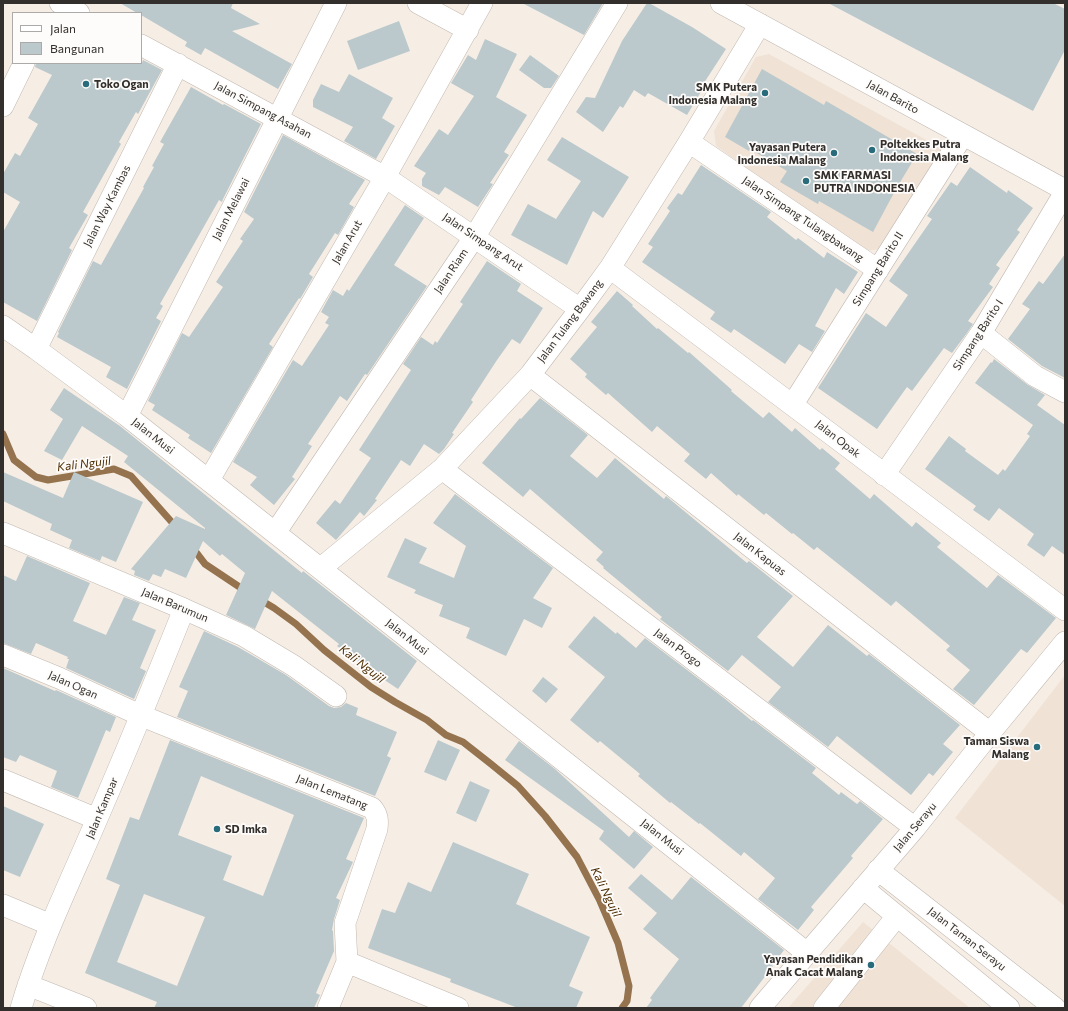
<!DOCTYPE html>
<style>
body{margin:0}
#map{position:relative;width:1068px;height:1011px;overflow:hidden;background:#f6eee5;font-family:Commissioner,sans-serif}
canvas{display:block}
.frame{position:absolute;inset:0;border:4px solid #322f2c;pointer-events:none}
.legend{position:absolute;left:12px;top:12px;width:130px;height:52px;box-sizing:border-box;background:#fefcfa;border:1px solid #acaaa8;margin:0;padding:5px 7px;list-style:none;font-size:12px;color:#322f2c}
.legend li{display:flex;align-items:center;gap:8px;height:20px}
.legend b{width:20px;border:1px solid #acaaa8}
</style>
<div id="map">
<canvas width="1068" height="1011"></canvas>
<div class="frame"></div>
<ul class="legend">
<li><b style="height:5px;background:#fff"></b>Jalan</li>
<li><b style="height:11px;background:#bbc8cc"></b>Bangunan</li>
</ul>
</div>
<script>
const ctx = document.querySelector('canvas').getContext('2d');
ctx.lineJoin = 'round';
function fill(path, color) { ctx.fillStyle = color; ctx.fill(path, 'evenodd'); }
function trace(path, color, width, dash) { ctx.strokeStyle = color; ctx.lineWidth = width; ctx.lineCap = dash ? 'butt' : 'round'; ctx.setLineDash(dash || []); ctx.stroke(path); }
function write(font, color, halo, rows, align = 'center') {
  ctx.font = font + ' Commissioner,sans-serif'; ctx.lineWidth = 3.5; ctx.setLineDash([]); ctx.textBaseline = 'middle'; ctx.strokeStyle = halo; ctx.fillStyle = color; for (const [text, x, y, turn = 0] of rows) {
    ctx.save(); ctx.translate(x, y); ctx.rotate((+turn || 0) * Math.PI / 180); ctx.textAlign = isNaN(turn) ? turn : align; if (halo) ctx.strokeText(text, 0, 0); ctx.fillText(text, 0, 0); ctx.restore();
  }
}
fill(new Path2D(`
 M769 54 943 149 882 249 864 251 716 146 714 131 756 57Z
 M1065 675V906L955 818Z
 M863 922 970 1008H788Z`), '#f0e2d4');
trace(new Path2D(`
 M3 434 14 460 36 477 48 480 114 469 131 476 177 528
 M192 547 205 564 247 592
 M259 599 274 608 296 624 324 650 371 687 395 702 427 720 446 735 463 742 491 764 518 786 545 816 577 857 600 901 618 943 629 986 627 1001 622 1008`), '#95734e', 7);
fill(new Path2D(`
 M120 3H233L231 8 260 24 232 31 292 64 278 89 205 48 201 55 185 46 187 42 141 15V13H137Z
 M522 3H603L584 35Z
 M647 3H649L692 27 726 49 700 89 702 90 687 115 648 93 645 97 634 90 623 108 620 106 603 132 576 112 586 97 595 98 622 41Z
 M828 3H1053L1065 9V50L1033 111Z
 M399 21 410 51 358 70 347 41Z
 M485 39 517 54 496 97 527 115 504 152 509 155 490 183 493 184 478 207 445 187 439 195 422 186V179L426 173 414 166 439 129 448 135 474 96 451 83 468 55 476 60Z
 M530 55 559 76 551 88H544L519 70Z
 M143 60 162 70 138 114 136 112 119 142 121 144 83 212 88 215 69 248 72 250 37 321 3 302V232L20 202 3 192V174L15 153 20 156 38 124 28 118 52 75 35 67 36 63H142Z
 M762 69 824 105 826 101 917 154 896 189 873 232 819 201 818 204 780 182 787 171 750 149 749 151 725 137Z
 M349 74 393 98 382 118 395 126 376 159 344 141 353 127 313 107V100L321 84 339 92Z
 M191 87 223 105 224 104 261 124 223 199 222 202 219 200 160 304 163 306 156 318 161 321 127 389 106 377 111 367 57 337 59 333 58 332 93 261 101 265 144 188 143 187 154 167 152 166 164 144 160 142Z
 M283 135 365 180 349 204 354 207 338 235 335 233 309 274 313 277 300 299 299 298 269 344 273 347 211 453 188 438 190 435 152 410 155 405 148 401 182 333 189 337 223 287 216 282 243 241 240 239 254 219 244 212Z
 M562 137 629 177 603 218 593 211 567 265 511 235 528 204 556 219 581 181 547 160Z
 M701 165 771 212 767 217 796 240 798 238 824 258 827 252 858 272 844 294 836 288 815 326 825 331 812 352 799 344 785 364 734 329 731 333 710 319 715 312 642 262 653 247 648 244 670 211 667 208 678 193 682 195Z
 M970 167 1007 193 1008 190 1033 208 1017 230 1020 232 996 265 1000 268 989 284 993 287 968 321 973 324 967 333 952 353 944 348 912 391 907 387 877 429 818 388 866 313 886 327 908 295 889 281 932 219 927 216 951 182 957 186Z
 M405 205 424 218 394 265 427 286 367 375 365 374 347 401 340 396 308 444 312 446 292 477 295 479 274 505 250 485 257 477 233 462 293 360 302 366 329 325 325 323 329 317 321 312 333 290 343 296 347 289 349 291Z
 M1065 254V378L1042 366 1008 339 1030 309 1022 304 1039 281 1043 284Z
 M487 261 521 284 517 291 543 308 520 344 512 339 497 360 471 400 473 402 452 433 454 434 444 449 439 454 424 444 410 466 401 460 375 499 377 500 364 516 360 512 336 540 316 523 335 500 340 504 371 458 359 450 411 370 403 364 421 337 433 345 435 341 437 343 463 304 460 302Z
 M617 291 633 305 632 306 657 329 658 328 688 353 689 352 732 390 731 391 763 418 769 412 792 432 795 428 820 450 822 448 840 463 835 469 870 499 874 494 912 527 916 522 941 543 937 547 987 588 998 575 1056 618 1027 653 1021 649 974 705 953 689 970 670 946 650 950 646 896 601 891 606 817 547 814 550 793 533 792 534 766 513 764 515 738 494 737 496 711 473 706 479 684 461 690 454 657 426 652 432 608 393 606 395 585 377 587 374 570 359 597 327 591 322Z
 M994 359 1028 385 1045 395 1037 405 1065 425V555L1052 546 1044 557 1027 545 1034 534 999 508 989 521 973 510 976 506 925 469 949 436 966 449 965 451 998 475 1003 469 1005 471 1030 436 1027 434 1033 425 975 383 991 362 992 363Z
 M64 388 120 426 302 573 303 571 417 661 398 689 362 665 337 646 339 644 272 591 255 629 226 615 245 573 222 554 220 556 203 541 186 578 165 569 161 577 153 574 149 581 134 575 135 571 131 569 176 516 205 529V528L124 462 128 456 82 426 62 460 44 451 63 419 50 410Z
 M540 398 588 435 570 456 597 478 615 458 664 499 666 496 747 563 749 561 793 596 757 637 793 667 828 625 867 656 869 654 960 725 943 744 953 752 933 776 929 773 911 795 837 736 828 747 768 702 781 687 742 655 728 671 660 619 662 617 603 568 604 567 596 560 603 552 530 489 523 497 482 463 520 418 521 419Z
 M3 472 63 498 74 472 143 502 116 562 102 556 100 561 69 548 72 540 50 530 52 524 3 501Z
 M455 494 553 568 533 598 552 608 542 628 524 619 506 656 466 638 470 628 439 616 443 605 414 593 416 590 387 577 405 538 427 548 419 563 454 578 466 546 433 523Z
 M27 556 90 583 73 621 106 635 124 597 140 603 132 620 156 630 140 668 146 671 134 699 66 668 69 659H67L68 657 36 643 31 654 3 643V575L16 581Z
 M594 616 616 634 617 632 636 648 645 638 724 698 752 721 753 720 816 768 812 773 839 795 841 792 857 804 860 801 883 819 851 856 853 858 811 907 814 910 798 930 758 899 775 878 744 852 741 856 700 823 699 824 671 802 670 803 638 776 640 774 600 741 598 743 570 720 605 677 568 647Z
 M204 631 238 647 286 675 329 706 334 708 341 707 346 703 358 708 356 715 397 732 387 756 391 758 375 796 177 717 188 691 179 687Z
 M3 668 55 691 56 690 116 717 110 732 106 730 78 798 51 787 57 771 20 755 16 762 3 757Z
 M543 677 558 689 546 703 532 691Z
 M170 740 364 818 346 859 353 862 336 898 340 900 334 919 332 930 333 931 334 951 316 993 320 995 314 1008H154L157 1002 85 973 120 885 106 879 130 817 139 820ZM201 776 294 815 263 896 223 880 232 856 178 835ZM144 894 205 917 177 986 117 962Z
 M438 740 460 750 446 781 424 772Z
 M519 741 555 769 629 837 634 831 653 847 634 869 599 839 604 831 505 760Z
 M470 781 490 790 476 822 456 813Z
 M3 806 44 824 20 877 3 870Z
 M453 842 529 874 516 904 590 937 569 986 583 992 576 1008H518L450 982 451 979 368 948 382 909 395 913 408 882 431 892Z
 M641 874 672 900 691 877 784 950 772 966H773L741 1008H646L652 1000 650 998 679 959 643 929 657 913 628 888Z`), '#bbc8cc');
const minor = new Path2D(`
 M60 3 79 13
 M418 3 468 30
 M721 3 1065 190
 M141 45 385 177 580 309
 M3 106 24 63
 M689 142 878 270
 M610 268 1065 610
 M3 326 36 349 127 416 807 953
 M981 333 1035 376 1065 392
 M36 349 178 64
 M530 375 990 733
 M793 404 963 135
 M127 416 336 3
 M442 469 915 828
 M884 475 981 333 1065 192
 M209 480 385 177 482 3
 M3 533 184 609 244 636 294 666 336 696
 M275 533 475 236 617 3
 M321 568 442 469 530 375 580 309 610 268 689 142 760 24
 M3 655 59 678 142 716 372 808C378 815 378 821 377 829L345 923 347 962 328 1008
 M3 780 97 819
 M878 870 1055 1008
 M863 888 1009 1008
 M3 905 51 925
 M347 962 458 1008
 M28 985 86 1008
 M21 1008C40 943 70 882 97 819 127 750 156 679 184 609
 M760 1008 915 828 990 733 1065 642
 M824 1008 897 916`);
trace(minor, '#c1b8b0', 22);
trace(minor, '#fff', 21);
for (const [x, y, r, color] of [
 [86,84,4,"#286c7c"],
 [765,93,4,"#286c7c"],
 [872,150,4,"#286c7c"],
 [834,153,4,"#286c7c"],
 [806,181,4,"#286c7c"],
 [1037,747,4,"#286c7c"],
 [217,829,4,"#286c7c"],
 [871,965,4,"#286c7c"]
]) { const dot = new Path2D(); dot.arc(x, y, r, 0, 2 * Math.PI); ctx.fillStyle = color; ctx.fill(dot); trace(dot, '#fefcfa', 1.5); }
write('bold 11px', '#322f2c', '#fefcfa', [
 ["Toko Ogan",94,84],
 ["SMK Putera",757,87,"right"],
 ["Indonesia Malang",757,100,"right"],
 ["Poltekkes Putra",880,144],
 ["Indonesia Malang",880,157],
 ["Yayasan Putera",826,147,"right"],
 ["Indonesia Malang",826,160,"right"],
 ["SMK FARMASI",814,175],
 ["PUTRA INDONESIA",814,188],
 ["Taman Siswa",1029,741,"right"],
 ["Malang",1029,754,"right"],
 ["SD Imka",225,829],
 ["Yayasan Pendidikan",863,959,"right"],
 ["Anak Cacat Malang",863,972,"right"]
], 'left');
write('11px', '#322f2c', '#fefcfa', [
 ["Jalan Barito",893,97,29],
 ["Jalan Simpang Asahan",263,110,28],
 ["Jalan Way Kambas",107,206,-63],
 ["Jalan Melawai",231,209,-63],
 ["Jalan Simpang Tulangbawang",803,219,34],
 ["Jalan Arut",347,242,-60],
 ["Jalan Simpang Arut",483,242,34],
 ["Simpang Barito II",878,269,-58],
 ["Jalan Riam",451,271,-56],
 ["Jalan Tulang Bawang",570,321,-53],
 ["Simpang Barito I",978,335,-57],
 ["Jalan Musi",153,436,38],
 ["Jalan Opak",838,439,38],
 ["Jalan Kapuas",760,554,38],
 ["Jalan Barumun",175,605,23],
 ["Jalan Musi",407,637,38],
 ["Jalan Progo",678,648,37],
 ["Jalan Ogan",73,685,24],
 ["Jalan Lematang",332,792,22],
 ["Jalan Kampar",102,808,-67],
 ["Jalan Serayu",915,827,-50],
 ["Jalan Musi",662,837,38],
 ["Jalan Taman Serayu",967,939,38]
]);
write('italic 12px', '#4f2f04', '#fefcfa', [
 ["Kali Ngujil",84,464,-7],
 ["Kali Ngujil",362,664,38],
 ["Kali Ngujil",606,892,64]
]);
</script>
